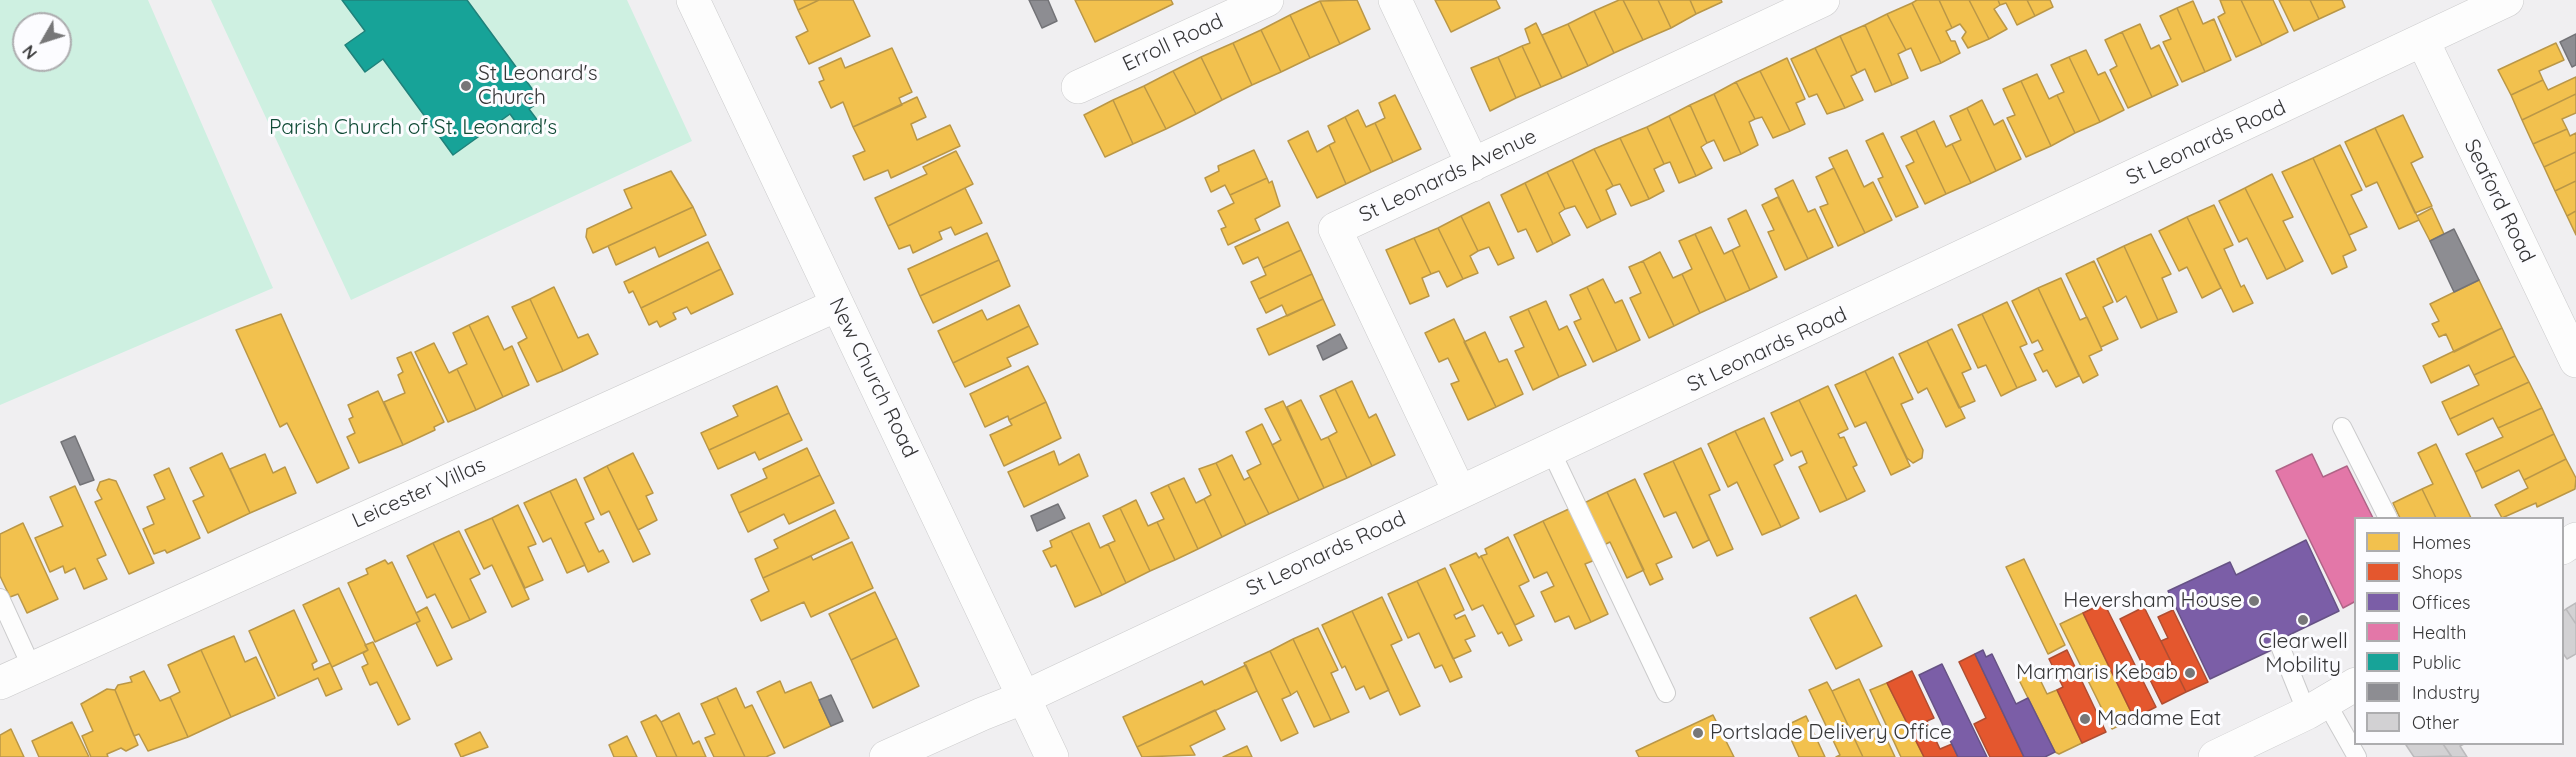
<!DOCTYPE html>
<style>
body{margin:0}
#map{position:relative;width:2576px;height:757px;overflow:hidden;background:#f0eff1;font-family:Quicksand,sans-serif}
canvas{display:block}
.legend{position:absolute;left:2354px;top:517px;width:210px;height:228px;box-sizing:border-box;background:#fcfcff;border:2px solid #adadaf;margin:0;padding:8px 10px;list-style:none;font-size:18px;color:#363637}
.legend li{display:flex;align-items:center;gap:12px;height:30px}
.legend b{width:30px;border:2px solid #adadaf}
.north{position:absolute;left:12px;top:12px;width:60px;height:60px;box-sizing:border-box;background:#fcfcff;border:2px solid #adadaf;border-radius:50%;rotate:231deg;font-size:16px;font-weight:700;line-height:24px;text-align:center;color:#363637}
.north::after{content:'';display:block;margin:auto;width:21px;height:27px;background:#777778;clip-path:polygon(50% 0,100% 100%,50% 72%,0 100%)}
</style>
<div id="map">
<canvas width="2576" height="757"></canvas>
<ul class="legend">
<li><b style="height:16px;background:#f2c14e"></b>Homes</li>
<li><b style="height:16px;background:#e4572e"></b>Shops</li>
<li><b style="height:16px;background:#7b5ea7"></b>Offices</li>
<li><b style="height:16px;background:#e377a8"></b>Health</li>
<li><b style="height:16px;background:#17a398"></b>Public</li>
<li><b style="height:16px;background:#8d8d92"></b>Industry</li>
<li><b style="height:16px;background:#d2d1d3"></b>Other</li>
</ul>
<div class="north">N</div>
</div>
<script>
const ctx = document.querySelector('canvas').getContext('2d');
ctx.lineJoin = 'round';
function fill(path, color) { ctx.fillStyle = color; ctx.fill(path, 'evenodd'); }
function trace(path, color, width, dash) { ctx.strokeStyle = color; ctx.lineWidth = width; ctx.lineCap = dash ? 'butt' : 'round'; ctx.setLineDash(dash || []); ctx.stroke(path); }
function write(font, color, halo, rows, align = 'center') {
  ctx.font = font + ' Quicksand,sans-serif'; ctx.lineWidth = 6; ctx.setLineDash([]); ctx.textBaseline = 'middle'; ctx.strokeStyle = halo; ctx.fillStyle = color; for (const [text, x, y, turn = 0] of rows) {
    ctx.save(); ctx.translate(x, y); ctx.rotate((+turn || 0) * Math.PI / 180); ctx.textAlign = isNaN(turn) ? turn : align; if (halo) ctx.strokeText(text, 0, 0); ctx.fillText(text, 0, 0); ctx.restore();
  }
}
fill(new Path2D(`
 M0 0H148L273 288 0 405ZM24 24H60V60H24Z
 M211 0H627L692 141 351 300Z`), '#cef0e1');
const homes = new Path2D(`
 M794 0H819L798 10Z
 M819 0H853L870 36 809 64 796 37 808 31 798 10Z
 M1075 0H1171L1173 4 1095 42Z
 M1357 0 1370 29 1340 44 1320 1Z
 M1435 0H1496L1500 8 1451 32Z
 M1619 0H1623L1643 40 1614 53 1594 11Z
 M1623 0H1658L1671 28 1643 40Z
 M1658 0H1690L1696 14 1671 28Z
 M1690 0H1721L1722 2 1696 14Z
 M1917 0H1939L1952 28 1946 31 1951 41H1955L1960 53 1941 63 1912 3Z
 M1939 0H1969L1989 39 1968 48 1962 38 1966 32 1960 24 1952 28Z
 M1969 0H1998L2000 5 1994 9 2007 29 1989 39Z
 M1998 0H2027L2035 16 2017 25 2006 3 2000 5Z
 M2027 0H2050L2053 7 2035 16Z
 M2220 0H2241L2262 45 2236 57 2218 17 2225 13Z
 M2241 0H2273L2288 32 2262 45Z
 M2279 0H2310L2319 19 2294 31Z
 M2310 0H2342L2345 7 2319 19Z
 M1320 1 1340 44 1310 58 1290 15Z
 M2193 1 2203 24 2214 19 2231 60 2205 72 2177 8Z
 M1912 3 1941 63 1921 71 1911 48 1906 50 1887 14Z
 M2177 8 2205 72 2182 82 2163 42 2171 39 2160 16Z
 M1594 11 1614 53 1588 66 1568 24Z
 M1887 14 1906 50 1898 54 1908 78 1892 85 1865 25Z
 M1290 15 1310 58 1281 72 1261 30Z
 M1536 23 1562 78 1541 87 1522 46 1530 43 1525 29Z
 M1568 24 1588 66 1562 78 1542 35Z
 M2140 24 2151 49 2159 45 2178 85 2152 97 2122 32Z
 M1865 25 1892 85 1875 92 1865 69 1857 73 1840 36Z
 M1261 30 1281 72 1252 85 1233 43Z
 M2122 32 2152 97 2128 108 2110 70 2117 66 2105 40Z
 M1840 36 1857 73 1851 76 1863 100 1845 108 1815 48Z
 M1233 43 1252 85 1222 100 1201 57Z
 M2556 43 2564 60 2539 71 2543 80 2511 95 2498 70Z
 M1522 46 1541 87 1516 98 1498 57Z
 M892 48 912 92 899 98 902 105 853 127 843 102 831 108 819 82 824 80 819 68 841 58 845 68Z
 M1815 48 1845 108 1827 114 1817 94 1809 97 1791 59Z
 M2086 50 2098 75 2105 72 2124 110 2100 122 2069 57Z
 M1201 57 1222 100 1196 114 1173 71Z
 M1498 57 1516 98 1490 111 1471 68Z
 M2069 57 2100 122 2075 133 2057 95 2064 92 2051 65Z
 M1787 58 1805 99 1796 103 1805 124 1790 131 1760 71Z
 M1173 71 1196 114 1166 129 1144 86Z
 M1760 71 1790 131 1773 138 1762 117 1755 119 1736 82Z
 M2037 74 2049 99 2057 95 2075 133 2051 146 2021 81Z
 M2576 77V94L2522 120 2511 95 2543 80 2548 90Z
 M2021 81 2051 146 2026 157 2007 118 2015 115 2003 89Z
 M1736 82 1755 119 1749 122 1758 145 1741 154 1714 94Z
 M1144 86 1166 129 1133 144 1113 100Z
 M1714 94 1741 154 1724 161 1714 140 1707 143 1690 105Z
 M2576 94V113L2562 119 2567 129 2533 144 2522 120Z
 M1395 95 1421 149 1393 162 1375 123 1385 118 1379 103Z
 M917 97 926 117 911 124 917 140 950 125 960 146 891 178 888 170 864 180 853 156 865 151 853 127Z
 M1113 100 1133 144 1105 157 1084 115Z
 M1982 100 1994 125 2003 120 2021 159 1996 171 1967 108Z
 M1690 105 1707 143 1701 147 1712 168 1696 176 1669 116Z
 M1967 108 1996 171 1971 183 1952 144 1961 140 1950 116Z
 M1358 110 1366 127 1375 123 1393 162 1371 172 1345 117Z
 M2403 115 2423 157 2411 163 2432 206 2415 213 2375 128Z
 M1669 116 1696 176 1679 183 1670 162 1664 164 1647 127Z
 M1345 117 1371 172 1346 184 1329 145 1335 142 1328 126Z
 M1934 121 1946 147 1952 144 1971 183 1946 194 1916 130Z
 M1647 127 1664 164 1654 169 1664 191 1649 199 1620 138Z
 M2375 128 2419 220 2399 229 2377 182 2366 187 2345 142Z
 M2567 129 2570 136 2576 133V152L2544 167 2533 144Z
 M1916 130 1946 194 1925 204 1906 166 1914 162 1901 137Z
 M1308 131 1317 152 1329 145 1346 184 1317 198 1288 141Z
 M1883 133 1918 207 1896 217 1878 179 1883 177 1866 141Z
 M1620 138 1649 199 1631 206 1620 184 1613 186 1594 149Z
 M2340 145 2362 190 2351 195 2367 227 2349 235 2313 158Z
 M1594 149 1613 186 1606 190 1616 214 1601 221 1572 160Z
 M1254 150 1267 178 1230 195 1225 185 1211 192 1205 178 1219 171 1218 166Z
 M1847 150 1864 187 1873 182 1892 220 1865 233 1829 158Z
 M956 151 973 184 888 226 875 198 927 174 923 167Z
 M2576 152V181L2555 191 2544 167Z
 M2313 158 2356 250 2343 256 2347 267 2332 274 2282 172Z
 M1572 160 1601 221 1587 228 1575 206 1565 209 1547 172Z
 M1834 168 1865 233 1838 246 1820 207 1828 204 1816 177Z
 M671 171 693 207 593 253 586 237 587 229 632 208 624 190Z
 M1547 172 1565 209 1559 213 1570 235 1553 244 1525 183Z
 M2272 174 2293 217 2283 221 2303 261 2286 270 2245 188Z
 M1267 178 1269 183 1272 181 1280 206 1255 219 1260 230 1228 245 1221 229 1226 227 1218 211 1234 203 1230 195Z
 M1793 180 1808 212 1815 209 1833 247 1808 259 1775 189Z
 M2576 181V211L2567 216 2555 191Z
 M1525 183 1553 244 1537 252 1526 229 1518 232 1501 195Z
 M965 188 982 223 955 235 951 227 939 232 942 239 913 253 910 245 899 249 888 226Z
 M2245 188 2286 270 2267 279 2247 238 2239 242 2219 201Z
 M1778 197 1808 259 1785 270 1768 232 1774 230 1762 205Z
 M1489 202 1514 258 1498 265 1489 247 1478 251 1461 216Z
 M2214 205 2233 245 2224 249 2241 287 2244 285 2253 303 2233 312 2187 217Z
 M693 207 706 235 659 257 655 247 616 265 608 246Z
 M2432 208 2444 234 2430 241 2417 216Z
 M1746 210 1777 277 1750 290 1732 250 1740 246 1728 219Z
 M2576 211V235L2567 216Z
 M1461 216 1478 251 1470 256 1478 273 1463 279 1438 228Z
 M2187 217 2221 288 2202 298 2187 267 2179 271 2159 231Z
 M1288 222 1301 250 1263 268 1258 257 1243 264 1235 247Z
 M1711 227 1724 254 1732 250 1750 290 1726 301 1695 234Z
 M1438 228 1463 279 1447 287 1439 271 1431 274 1414 238Z
 M987 233 999 260 920 296 908 269Z
 M1695 234 1726 301 1700 313 1682 274 1692 269 1679 241Z
 M2151 234 2171 274 2162 278 2177 312 2158 320 2124 246Z
 M1414 238 1431 274 1422 278 1429 296 1410 304 1386 250Z
 M708 242 721 269 641 308 633 291 629 293 624 282Z
 M2124 246 2158 320 2141 328 2126 296 2117 302 2097 259Z
 M1301 250 1312 274 1259 299 1251 282 1266 275 1263 268Z
 M1660 252 1673 278 1682 274 1700 313 1674 326 1643 261Z
 M999 260 1010 286 933 323 920 296Z
 M1643 261 1674 326 1649 338 1630 298 1641 293 1629 267Z
 M2094 261 2113 302 2103 307 2118 339 2101 347 2066 274Z
 M721 269 733 294 691 314 687 307 673 313 676 319 660 327 657 321 649 325 641 308Z
 M1312 274 1323 299 1287 316 1282 305 1266 313 1259 299Z
 M2061 278 2080 320 2087 317 2102 350 2089 356 2098 375 2083 383 2038 288Z
 M1603 279 1615 303 1622 300 1640 340 1617 351 1587 287Z
 M2479 280 2502 328 2454 352 2446 334 2439 337 2432 324 2439 321 2430 304Z
 M554 287 578 338 588 334 598 354 563 371 530 299Z
 M1587 287 1617 351 1593 362 1574 322 1581 319 1570 295Z
 M2038 288 2079 376 2056 387 2047 370 2043 372 2034 354 2043 350 2038 340 2032 343 2012 301Z
 M530 299 563 371 537 382 518 343 527 338 512 307Z
 M1323 299 1335 325 1269 355 1257 329Z
 M1546 301 1559 330 1567 326 1586 365 1559 377 1528 309Z
 M2007 302 2027 344 2020 347 2036 380 2017 388 1982 314Z
 M1019 305 1029 326 953 363 938 331 982 310 987 320Z
 M1528 309 1559 377 1533 390 1515 351 1524 347 1510 317Z
 M281 314 349 468 317 483 287 423 280 427 236 330Z
 M1982 314 2017 388 2001 396 1986 365 1978 368 1958 325Z
 M488 316 504 350 512 346 529 385 503 397 469 325Z
 M1454 319 1496 407 1468 420 1451 384 1459 381 1448 358 1439 362 1425 333Z
 M469 325 503 397 476 410 457 369 467 364 453 333Z
 M1029 326 1038 344 1007 358 1011 366 965 387 953 363Z
 M2502 328 2515 356 2474 375 2469 365 2431 383 2423 366Z
 M1952 329 1971 369 1962 373 1975 401 1959 408 1927 341Z
 M1485 332 1499 362 1507 359 1523 394 1496 407 1464 342Z
 M1927 341 1965 418 1946 427 1927 388 1918 393 1899 354Z
 M434 343 449 373 457 369 476 410 448 422 415 352Z
 M411 352 444 422 434 427 435 430 403 445 384 402 405 393 398 375 403 372 397 358Z
 M2515 356 2529 382 2450 419 2442 402 2479 385 2474 375Z
 M1893 357 1913 399 1901 404 1923 450 1922 458 1913 463 1907 458 1865 371Z
 M1028 366 1046 402 1009 420 1008 416 985 427 970 394Z
 M1865 371 1910 466 1891 475 1866 422 1855 427 1835 385Z
 M1352 381 1369 418 1376 414 1395 455 1372 466 1335 389Z
 M2529 382 2542 408 2498 428 2493 418 2458 435 2450 419Z
 M777 386 789 413 709 450 701 433 738 416 733 406Z
 M1828 386 1848 429 1838 434 1840 438 1844 437 1857 465 1853 467 1865 491 1847 500 1799 400Z
 M1335 389 1372 466 1347 478 1328 437 1337 432 1320 396Z
 M378 391 403 445 359 463 347 437 355 433 349 419 353 417 348 405Z
 M1301 400 1321 440 1328 437 1347 478 1324 488 1287 407Z
 M1799 400 1847 500 1820 512 1799 467 1807 463 1802 451 1791 456 1771 413Z
 M1283 401 1324 488 1299 500 1272 445 1281 440 1265 409Z
 M1046 402 1061 438 1004 466 990 435 1012 425 1009 420Z
 M2542 408 2554 434 2475 472 2466 454 2503 437 2498 428Z
 M789 413 802 440 759 460 755 452 718 469 709 450Z
 M1764 418 1783 460 1774 465 1799 518 1781 527 1735 431Z
 M1262 424 1299 500 1269 514 1247 471 1261 464 1246 432Z
 M1735 431 1781 527 1762 535 1737 482 1728 487 1708 444Z
 M2554 434 2566 459 2524 480 2519 470 2482 488 2475 472Z
 M2436 444 2471 518H2436L2422 489 2433 484 2418 453Z
 M807 448 820 475 739 513 731 495 767 478 763 469Z
 M1701 448 1720 490 1709 495 1733 549 1717 556 1673 461Z
 M1054 451 1059 465 1079 454 1088 476 1024 507 1008 472Z
 M222 453 250 513 208 533 193 501 204 496 190 468Z
 M633 453 653 493 646 496 657 520 638 530 607 466Z
 M265 454 273 473 285 467 296 493 250 513 230 469Z
 M1232 455 1244 480 1250 477 1269 514 1246 525 1216 463Z
 M2566 459 2576 478 2575 489 2537 507 2536 503 2502 518 2495 505 2528 488 2524 480Z
 M1673 461 1709 540 1693 548 1676 512 1664 517 1644 474Z
 M1216 463 1246 525 1222 537 1204 499 1211 495 1199 469Z
 M607 466 650 554 633 562 609 511 601 515 584 478Z
 M169 468 200 538 167 553 165 550 154 554 143 529 154 524 147 507 165 499 154 475Z
 M820 475 834 503 789 524 784 514 748 532 739 513Z
 M1184 478 1196 503 1204 499 1222 537 1198 549 1168 485Z
 M109 479 116 481 154 563 129 574 95 502 102 499 97 490 100 482Z
 M576 479 594 519 585 523 599 552 603 550 609 562 588 572 550 491Z
 M1635 479 1672 557 1656 564 1663 579 1650 585 1607 492Z
 M1168 485 1198 549 1175 560 1157 522 1164 519 1151 493Z
 M75 486 106 555 97 559 107 579 84 589 75 568 65 573 63 566 50 572 35 538 63 526 50 497Z
 M2422 489 2436 518H2400L2393 503Z
 M550 491 585 565 567 573 551 538 543 542 524 503Z
 M1607 492 1644 570 1627 578 1610 542 1600 547 1580 505Z
 M1136 500 1148 526 1157 522 1175 560 1150 571 1120 508Z
 M518 505 536 544 528 547 543 580 525 588 492 518Z
 M1120 508 1150 571 1126 583 1108 544 1115 541 1103 516Z
 M1571 508 1595 560 1585 564 1608 614 1591 622 1543 521Z
 M835 510 849 538 763 578 755 559 778 548 774 540Z
 M492 518 529 599 512 607 492 565 484 569 465 530Z
 M1543 521 1591 622 1575 629 1569 616 1555 622 1541 592 1554 586 1547 572 1534 578 1514 535Z
 M23 523 58 599 27 613 18 594 10 597 0 576V534Z
 M1089 523 1100 548 1108 544 1126 583 1102 595 1071 531Z
 M459 531 480 574 470 579 486 612 470 620 433 543Z
 M1071 531 1102 595 1075 607 1056 565 1051 567 1043 551 1052 547 1050 541Z
 M1508 537 1529 581 1519 586 1534 616 1515 625 1481 556 1487 554 1485 549Z
 M852 542 873 588 811 617 804 602 761 621 751 600 769 591 763 578 811 556 813 560Z
 M433 543 470 620 452 628 435 594 427 598 407 556Z
 M1476 553 1479 558 1481 556 1522 640 1509 646 1502 632 1498 634 1483 605 1472 610 1450 565Z
 M2024 559 2065 645 2048 654 2006 567Z
 M385 560 388 564 392 562 420 621 375 642 348 583 368 574 366 569Z
 M1445 568 1464 610 1454 615 1456 619 1465 615 1475 636 1465 640 1471 651 1453 659 1417 581Z
 M1417 581 1462 677 1450 682 1442 665 1435 668 1419 633 1408 638 1388 594Z
 M339 588 368 650 332 667 303 605Z
 M875 592 897 638 851 660 829 614Z
 M1856 595 1882 646 1836 669 1810 618Z
 M1382 597 1402 640 1391 645 1420 706 1400 715 1352 611Z
 M427 607 452 659 437 666 416 623 420 621 416 613Z
 M294 610 317 661 312 664 314 670 330 663 342 689 326 696 318 678 278 696 249 631Z
 M1352 611 1389 690 1370 699 1364 686 1356 690 1345 666 1342 668 1322 625Z
 M2083 613 2134 718 2112 729 2060 624Z
 M1318 628 1338 670 1331 673 1349 712 1331 720 1293 639Z
 M234 636 245 662 256 657 275 698 231 717 201 650Z
 M897 638 919 686 873 708 851 660Z
 M1293 639 1331 720 1314 727 1297 691 1291 695 1270 651Z
 M373 642 410 719 398 725 377 682 370 685 362 667 368 664 363 653 368 650 365 645Z
 M201 650 231 717 188 737 170 697 180 692 168 665Z
 M1270 651 1291 695 1282 699 1298 733 1281 741 1244 663Z
 M1246 665 1257 691 1137 747 1123 717 1202 681 1204 685Z
 M2033 665 2047 694 2057 690 2082 743 2059 754 2055 752 2016 674Z
 M144 671 160 701 170 697 188 737 148 751 139 734 134 736 115 690 118 685 132 682 130 677Z
 M1859 679 1895 757H1863L1832 691Z
 M780 681 785 693 811 682 831 726 784 748 757 692Z
 M1827 682 1832 691 1863 757H1836L1840 755 1809 690Z
 M1887 683 1924 757H1901L1870 690Z
 M736 688 745 708 752 705 775 753 766 757H745L717 697Z
 M107 689 115 690 138 745 126 751 121 748 107 754 108 757H91L82 736 93 731 81 704Z
 M717 697 745 757H714L705 738 715 734 701 704Z
 M1215 710 1225 729 1190 746 1195 755 1142 757 1137 747Z
 M679 713 693 744 699 741 706 757H677L661 722Z
 M656 715 661 722 677 757H657L641 722Z
 M1713 715 1734 757H1639L1636 751Z
 M1806 716 1825 757H1799L1785 726Z
 M72 722 89 757H39L32 741Z
 M11 729 24 757H0V735Z
 M480 732 488 747 461 757 455 744Z
 M627 736 637 757H614L609 745Z
 M1247 746 1252 757H1223Z`);
fill(homes, '#f2c14e');
trace(homes, '#ba9747', 1.5);
const shops = new Path2D(`
 M2104 603 2156 707 2134 718 2083 613Z
 M2144 607 2186 692 2162 704 2120 619Z
 M2173 610 2208 682 2186 692 2161 641 2168 638 2158 617Z
 M2067 650 2106 732 2082 743 2057 690 2063 687 2049 659Z
 M1975 654 2024 757H1990L1974 724 1986 718 1959 662Z
 M1912 671 1934 718 1927 721 1940 749 1952 744 1958 757H1924L1887 683Z`);
fill(shops, '#e4572e');
trace(shops, '#b04d31', 1.5);
const offices = new Path2D(`
 M2306 540 2339 611 2287 636 2289 642 2280 646 2210 679 2168 591 2230 562 2236 575Z
 M1983 650 1986 657 1992 654 2016 704 2028 698 2055 752 2045 757H2024L1975 654Z
 M1942 664 1987 757H1958L1919 675Z`);
fill(offices, '#7b5ea7');
trace(offices, '#665285', 1.5);
const health = new Path2D(`
 M2312 454 2323 477 2347 466 2373 518H2356V601L2343 608 2276 471Z`);
fill(health, '#e377a8');
trace(health, '#af6486', 1.5);
const public = new Path2D(`
 M342 0H467L541 101 529 109 541 125 526 136 510 114 453 155 383 59 365 72 345 45 365 31Z`);
fill(public, '#17a398');
trace(public, '#20827b', 1.5);
const industry = new Path2D(`
 M1029 0H1048L1057 21 1042 28Z
 M2576 34V65L2572 67 2560 42Z
 M2454 229 2479 280 2454 292 2430 241Z
 M1340 334 1347 348 1323 360 1317 346Z
 M75 436 94 480 80 485 61 442Z
 M1058 504 1065 518 1037 531 1031 516Z
 M831 695 843 721 831 726 819 700Z`);
fill(industry, '#8d8d92');
trace(industry, '#737377', 1.5);
const building = new Path2D(`
 M2576 603V624L2566 609Z
 M2566 609 2576 624V654L2567 659 2562 652V612Z
 M2408 744H2443L2451 756 2414 757 2406 745Z
 M2443 744H2464L2460 746 2467 757H2452Z`);
fill(building, '#d2d1d3');
trace(building, '#bbbabc', 1.5);
const service = new Path2D(`
 M2342 427 2388 518
 M1551 451 1666 693
 M0 598 32 668
 M2280 646 2307 713
 M2326 702 2357 757`);
const minor = new Path2D(`
 M1395 0 1473 165
 M2423 41 2576 361
 M1078 87 1267 0
 M1459 491 1335 229 1823 0
 M0 683 837 305
 M886 757 982 714 1025 697 2507 0`);
const secondary = new Path2D(`
 M693 0 1052 757
 M2562 548 2576 539
 M2215 757 2307 713 2356 684`);
trace(service, '#cbcbcc', 20);
trace(minor, '#cbcbcc', 34);
trace(secondary, '#cbcbcc', 34);
trace(service, '#fdfdfd', 18);
trace(minor, '#fdfdfd', 33);
trace(secondary, '#fdfdfd', 33);
for (const [x, y, r, color] of [
 [466,86,6,"#777778"],
 [2254,601,6,"#777778"],
 [2303,620,6,"#777778"],
 [2190,673,6,"#777778"],
 [2085,719,6,"#777778"],
 [1698,733,6,"#777778"]
]) { const dot = new Path2D(); dot.arc(x, y, r, 0, 2 * Math.PI); ctx.fillStyle = color; ctx.fill(dot); trace(dot, '#fcfcff', 2); }
write('21px', '#363637', '#fcfcff', [
 ["Erroll Road",1173,43,-25],
 ["St Leonards Road",2206,143,-25],
 ["St Leonards Avenue",1448,176,-25],
 ["Seaford Road",2499,201,64],
 ["St Leonards Road",1767,350,-25],
 ["New Church Road",873,378,64],
 ["Leicester Villas",419,493,-24],
 ["St Leonards Road",1326,554,-25]
]);
write('21px', '#363637', '#fcfcff', [
 ["St Leonard's",478,74],
 ["Church",478,98],
 ["Heversham House",2242,601,"right"],
 ["Clearwell",2303,642,"center"],
 ["Mobility",2303,666,"center"],
 ["Marmaris Kebab",2178,673,"right"],
 ["Madame Eat",2097,719],
 ["Portslade Delivery Office",1710,733]
], 'left');
write('21px', '#0f4a35', '#fcfcff', [
 ["Parish Church of St. Leonard's",413,128]
]);
</script>
